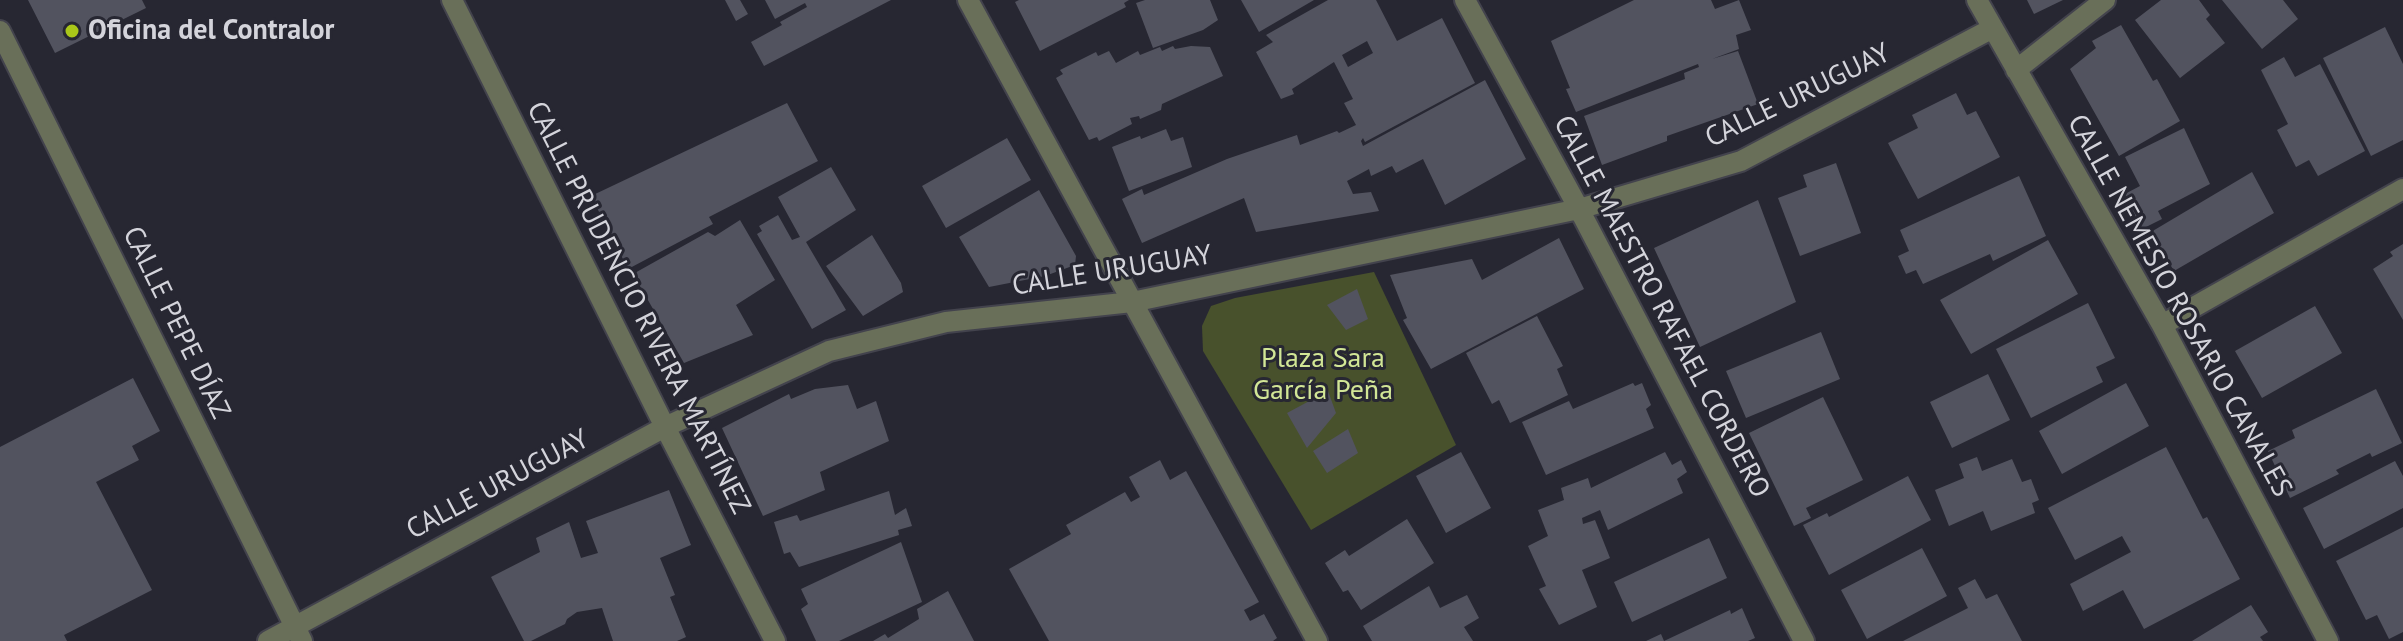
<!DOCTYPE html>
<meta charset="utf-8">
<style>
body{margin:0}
canvas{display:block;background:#272732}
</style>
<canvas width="2403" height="641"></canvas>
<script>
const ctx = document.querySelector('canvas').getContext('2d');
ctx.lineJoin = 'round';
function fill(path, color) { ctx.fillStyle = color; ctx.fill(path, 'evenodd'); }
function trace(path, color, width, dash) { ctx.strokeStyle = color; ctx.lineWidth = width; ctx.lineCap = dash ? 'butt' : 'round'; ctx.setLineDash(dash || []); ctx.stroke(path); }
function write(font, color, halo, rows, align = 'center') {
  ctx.font = font + ' "PT Sans",sans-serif'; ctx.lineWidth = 6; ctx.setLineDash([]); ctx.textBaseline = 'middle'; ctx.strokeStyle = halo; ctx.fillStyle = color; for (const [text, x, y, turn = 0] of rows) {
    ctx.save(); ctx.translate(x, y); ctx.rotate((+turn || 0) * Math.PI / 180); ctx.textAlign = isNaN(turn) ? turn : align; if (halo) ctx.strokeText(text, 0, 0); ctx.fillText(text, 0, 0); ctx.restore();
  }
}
fill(new Path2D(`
 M1374 272 1456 445 1311 530 1203 351 1202 326 1211 306 1235 298Z`), '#48512c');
fill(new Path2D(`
 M28 0H142L146 8 55 53Z
 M725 0H740L748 14 736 21Z
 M765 0H891L764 66 751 42 782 25 780 22 807 7 805 3 775 19Z
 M1019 0H1129L1124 3 1126 7 1040 51 1015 2Z
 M1145 0H1210L1218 20 1203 30 1153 48 1136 3Z
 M1241 0H1314L1259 32Z
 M1328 0H1376L1397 41 1442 18 1475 83 1365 142 1363 138 1361 141 1363 146 1485 80 1526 159 1445 205 1423 159 1396 173 1392 166 1371 176 1369 169 1347 181 1353 194 1371 192 1379 211 1256 232 1244 198 1142 243 1122 199 1142 189 1144 195 1227 159 1297 135 1300 145 1337 131 1339 133 1356 125 1344 103 1353 99 1334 62 1292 89 1294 94 1281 99 1256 52 1273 42 1266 35ZM1367 41 1373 53 1348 67 1342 55Z
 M1634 0H1711L1715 9 1739 0 1751 30 1736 35 1739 49 1712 59 1738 51 1758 104 1667 136V141L1602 165 1584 116 1685 79 1684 73 1699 67 1698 64 1576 112 1566 89 1570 88 1551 41Z
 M2027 0H2063L2034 14Z
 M2161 0H2199L2210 15 2206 19 2225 43 2180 78 2135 20Z
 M2222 0H2283L2298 19 2262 49Z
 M2121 25 2153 81 2157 79 2180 121 2119 156 2070 69 2096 48 2092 41Z
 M2385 27 2403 64V140L2371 156 2323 58Z
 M1173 46 1175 49 1191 46 1210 47 1223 76 1162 104 1161 110 1140 119 1139 116 1130 118 1132 124 1099 141 1097 137 1089 140 1056 78 1063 74 1060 70 1096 52 1098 56 1109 51 1116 63 1138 51 1140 55 1160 47 1162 51Z
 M2284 57 2295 77 2320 64 2365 151 2318 176 2309 160 2296 167 2277 130 2288 124 2261 70Z
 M1956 93 1967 115 1976 111 2000 157 1918 199 1888 143 1918 128 1912 115Z
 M787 103 818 161 709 217 713 224 628 269 591 196Z
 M2184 128 2210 184 2158 211 2162 219 2140 230 2123 195 2140 186 2125 157Z
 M1166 129 1171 141 1183 137 1192 167 1129 191 1112 147 1140 136 1141 139Z
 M1007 138 1031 180 946 228 922 186Z
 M1836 163 1861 233 1800 256 1778 198 1807 187 1803 175Z
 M831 167 856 210 806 242 846 310 812 329 757 234 762 231 759 226 778 215 792 240 800 237 778 197Z
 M2252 172 2274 213 2174 271 2151 232Z
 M2019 176 2046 236 1993 261 1990 254 1923 284 1916 270 1906 274 1898 256 1909 251 1900 230Z
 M1039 190 1076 256 1075 265 1045 276 989 287 959 237Z
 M1758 200 1796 302 1700 347 1654 248Z
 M740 220 775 280 736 305 753 335 684 363 633 274 708 232 715 236Z
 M872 235 901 283 903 292 863 316 826 266Z
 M1559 238 1584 289 1431 369 1403 320 1407 318 1390 275 1472 259 1482 280Z
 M2048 240 2078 294 1971 354 1940 300Z
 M2403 244V320L2373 269 2393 256 2390 252Z
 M1357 289 1368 319 1346 330 1327 305Z
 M2088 303 2115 358 2096 367 2103 382 2031 418 1996 349Z
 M2315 306 2342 353 2262 398 2235 351Z
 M1537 316 1563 366 1557 369 1568 395 1510 423 1499 400 1492 404 1466 353Z
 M1821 332 1840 379 1746 418 1726 371Z
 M1988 374 2010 420 1952 448 1930 402Z
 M133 378 160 431 132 446 139 460 96 482 152 590 64 635 67 641H0V447Z
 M1633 383 1635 386 1642 383 1651 405 1646 409 1654 428 1546 475 1522 422 1569 401 1573 409Z
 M2126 383 2149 426 2062 474 2039 431Z
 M848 385 857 409 876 401 889 441 820 472 825 490 763 516 722 428 789 394 791 399 815 389Z
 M2376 389 2402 443 2372 457 2370 453 2336 470 2339 474 2290 498 2268 451 2295 438 2292 430Z
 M1328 391 1336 413 1307 448 1287 413Z
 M1823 397 1863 480 1806 508 1811 518 1794 526 1749 433Z
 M1348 429 1358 453 1327 473 1313 451Z
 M2166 447 2203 519 2207 517 2240 579 2144 629 2123 590 2083 611 2070 584 2131 552 2122 536 2075 560 2048 508Z
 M1461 452 1491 508 1446 533 1416 476Z
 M1665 452 1672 465 1681 460 1687 472 1677 479 1683 493 1608 530 1600 510 1582 518 1583 524 1595 520 1610 558 1582 570 1597 607 1559 625 1539 589 1546 586 1528 546 1548 536 1538 510 1564 500 1561 488 1588 478 1591 488Z
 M1977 457 1982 471 2012 459 2022 482 2031 479 2039 500 2032 503 2035 513 1991 531 1983 511 1949 526 1935 490 1964 478 1959 464Z
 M1160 460 1170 480 1186 471 1259 602 1244 610 1250 621 1264 614 1277 638 1273 641H1049L1009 569 1071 534 1066 525 1125 492 1131 502 1140 497 1129 477Z
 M2395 461 2403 476V508L2324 549 2303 508Z
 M1908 476 1931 520 1829 575 1803 525 1827 513 1829 517Z
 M669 490 691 545 660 558 675 595 670 597 686 637 677 641H613L602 608 577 612 567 619 565 624 531 641H524L491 577 540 552 536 538 569 522 581 558 598 553 586 521Z
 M889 491 895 515 906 508 912 526 898 530 899 535 799 567 790 552 784 554 774 522 797 515 800 521Z
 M1407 519 1434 563 1361 610 1348 590 1343 592 1325 563 1345 550 1349 556Z
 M2403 527V632L2389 639 2377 615 2366 620 2336 561Z
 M1709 538 1727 578 1632 622 1614 582Z
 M901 542 922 602 839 641H816L801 609 808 604 801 589Z
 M1922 548 1947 596 1867 639 1841 590Z
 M1975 579 1986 599 1997 594 2022 641H1903L1968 608 1958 588Z
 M1429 586 1440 608 1467 595 1479 618 1464 627 1473 641H1372L1363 626Z
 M948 591 974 641H873L885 634 888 638 919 619 917 609Z
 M2251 605 2268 632 2260 637 2263 641H2192Z
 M1742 608 1755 638 1748 641H1646L1661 634 1664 641 1730 610 1731 614Z`), '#52535f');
const minor = new Path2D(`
 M452 0 665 427 775 641
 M968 0 1317 641
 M1465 0 1579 209 1804 641
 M1977 0 2162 325 2328 641
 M0 31 302 641
 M2016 70 2105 0
 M2162 325 2403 189
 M268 641 665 427 829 351 946 322 1132 302 1579 209 1741 161 1993 28`);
trace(minor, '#43434d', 24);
trace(minor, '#696f59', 20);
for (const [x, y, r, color] of [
 [72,31,8,"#aac719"]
]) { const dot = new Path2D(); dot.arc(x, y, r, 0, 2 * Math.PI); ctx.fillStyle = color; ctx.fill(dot); trace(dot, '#272732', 3); }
write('bold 28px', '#d4d4db', '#272732', [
 ["Oficina del Contralor",88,31]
], 'left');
write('28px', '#d4d4db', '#272732', [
 ["CALLE URUGUAY",1798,96,-26],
 ["CALLE URUGUAY",1112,271,-9],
 ["CALLE NEMESIO ROSARIO CANALES",2179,306,61],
 ["CALLE MAESTRO RAFAEL CORDERO",1661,307,62],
 ["CALLE PRUDENCIO RIVERA MARTÍNEZ",638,308,63],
 ["CALLE PEPE DÍAZ",176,323,64],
 ["CALLE URUGUAY",498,485,-28]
]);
write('28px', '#d2e696', '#272732', [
 ["Plaza Sara",1323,359],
 ["García Peña",1323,391]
]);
</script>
